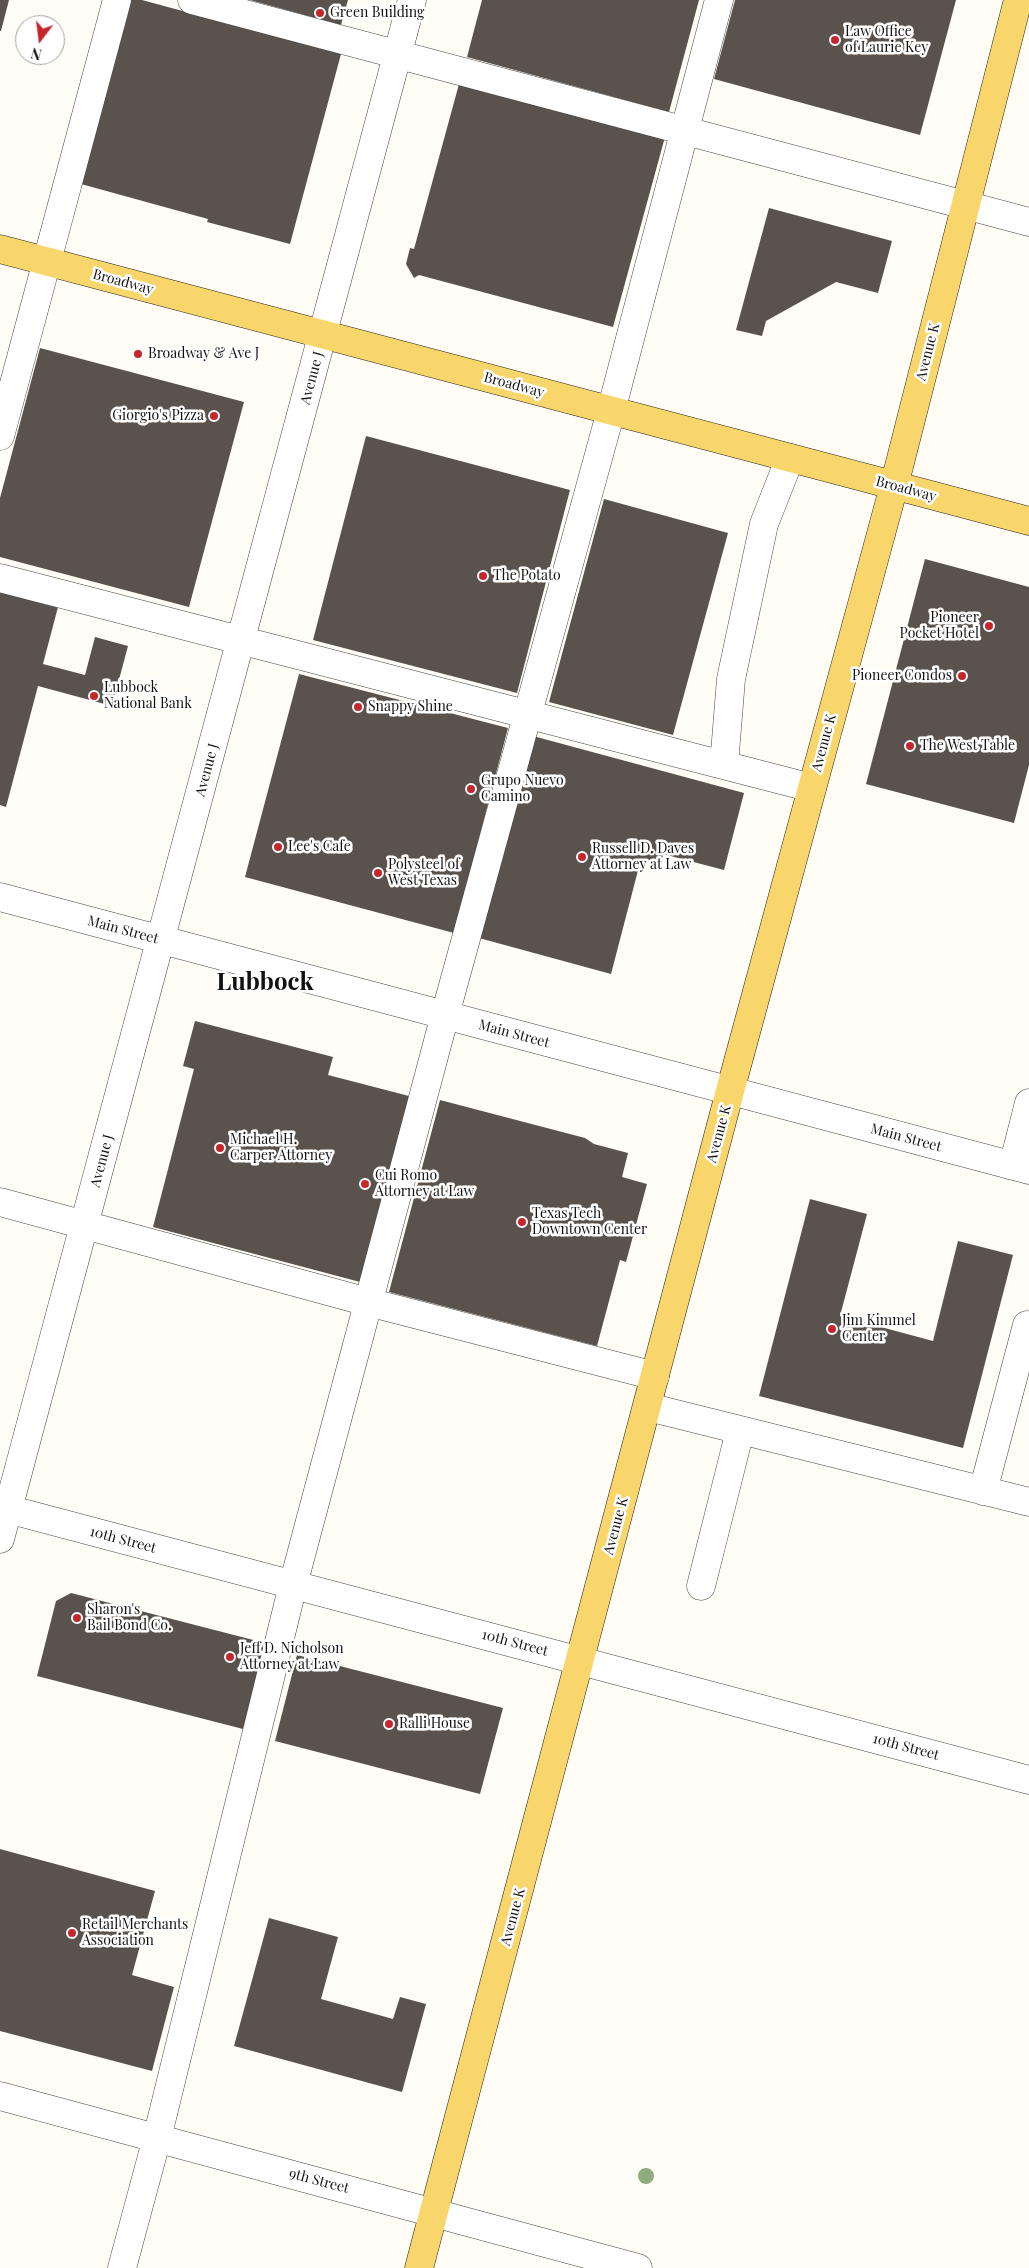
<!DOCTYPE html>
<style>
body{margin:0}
#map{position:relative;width:1029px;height:2268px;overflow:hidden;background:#fffdf5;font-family:"Playfair Display",serif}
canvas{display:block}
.north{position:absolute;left:15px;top:15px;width:50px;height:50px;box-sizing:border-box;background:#fff;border:1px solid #a0a0a0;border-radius:50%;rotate:195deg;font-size:14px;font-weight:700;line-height:20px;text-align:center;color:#111}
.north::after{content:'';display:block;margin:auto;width:18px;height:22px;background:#c4262e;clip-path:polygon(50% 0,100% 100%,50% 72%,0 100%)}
</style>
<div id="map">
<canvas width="1029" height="2268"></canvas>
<div class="north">N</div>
</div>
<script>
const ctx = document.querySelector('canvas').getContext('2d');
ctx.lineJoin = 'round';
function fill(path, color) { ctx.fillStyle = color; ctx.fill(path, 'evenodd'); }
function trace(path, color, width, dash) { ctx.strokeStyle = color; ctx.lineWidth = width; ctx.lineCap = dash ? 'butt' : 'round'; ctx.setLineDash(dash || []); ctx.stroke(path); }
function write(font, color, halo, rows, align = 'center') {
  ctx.font = font + ' "Playfair Display",serif'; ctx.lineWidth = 5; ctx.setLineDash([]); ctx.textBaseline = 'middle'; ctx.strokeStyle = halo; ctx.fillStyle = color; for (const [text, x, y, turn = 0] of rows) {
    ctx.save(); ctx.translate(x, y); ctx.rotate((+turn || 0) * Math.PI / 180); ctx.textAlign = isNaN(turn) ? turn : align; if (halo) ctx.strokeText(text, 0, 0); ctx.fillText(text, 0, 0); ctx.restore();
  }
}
fill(new Path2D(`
 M0 0H9L1 31H0Z
 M130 0H142L341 54 290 244 207 222 208 219 81 184Z
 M250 0H348L341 25Z
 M482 0H699L669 112 467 57Z
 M735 0H956L920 135 714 79Z
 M459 84 665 137 613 327 419 275 414 278 406 264 410 248 414 249Z
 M769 208 892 241 878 293 836 282 766 321 762 336 736 330Z
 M40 348 244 402 189 607 0 557V498Z
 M366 436 570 490 517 693 313 640Z
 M604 499 728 533 673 735 549 702Z
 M925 559 1029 587V765L1014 823 866 784Z
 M0 592 58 607 43 664 85 675 95 637 128 646 112 706 38 686 6 807 0 805Z
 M299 674 508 728 454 933 245 877Z
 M533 736 744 793 724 870 663 854 661 864 641 859 611 974 479 938Z
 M195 1021 333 1057 328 1075 409 1096 360 1282 153 1227 194 1069 183 1066Z
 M440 1100 585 1138 594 1144 628 1153 622 1177 647 1184 626 1262 620 1260 597 1346 389 1292Z
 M810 1199 867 1214 840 1316 933 1341 958 1241 1013 1255 963 1448 759 1396Z
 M71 1593 265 1643 243 1729 37 1676 56 1601Z
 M297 1655 503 1708 480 1794 275 1741Z
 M0 1849 155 1891 132 1975 174 1987 152 2071 0 2031Z
 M269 1918 338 1937 321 1999 393 2019 400 1997 426 2004 402 2092 234 2046Z`), '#5a524d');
const minor = new Path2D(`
 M192 0 1029 222
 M0 436 117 0
 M0 578 812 788
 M724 765 731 679 764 524 790 458
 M0 897 1029 1170
 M1013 1166 1029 1103
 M0 1202 368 1302 655 1376
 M648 1407 1029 1502
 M983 1491 1027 1325 1029 1326
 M0 1507 1029 1780
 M0 1539 412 0
 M701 1586 740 1431
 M0 2096 638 2268
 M122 2268 157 2138 293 1585 445 1015 611 411 719 0`);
const major = new Path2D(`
 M0 249 1029 521
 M419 2268 730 1091 894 486 1018 0`);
trace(minor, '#444', 29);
trace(major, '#222', 29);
trace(minor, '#fff', 28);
trace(major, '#f9d66b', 28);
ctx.fillStyle = '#8dad7f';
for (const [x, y] of [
 [646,2176]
]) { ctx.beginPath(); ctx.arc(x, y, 8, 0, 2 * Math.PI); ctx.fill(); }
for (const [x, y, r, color] of [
 [320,13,5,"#c4262e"],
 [835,40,5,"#c4262e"],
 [138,354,5,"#c4262e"],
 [214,416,5,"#c4262e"],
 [483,576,5,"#c4262e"],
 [989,626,5,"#c4262e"],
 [962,676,5,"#c4262e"],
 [94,696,5,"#c4262e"],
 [358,707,5,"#c4262e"],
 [910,746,5,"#c4262e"],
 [471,789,5,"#c4262e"],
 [278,847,5,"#c4262e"],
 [582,857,5,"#c4262e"],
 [378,873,5,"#c4262e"],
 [220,1148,5,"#c4262e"],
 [365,1184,5,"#c4262e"],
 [522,1222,5,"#c4262e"],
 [832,1329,5,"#c4262e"],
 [77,1618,5,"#c4262e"],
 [230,1657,5,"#c4262e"],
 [389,1724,5,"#c4262e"],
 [72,1933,5,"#c4262e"]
]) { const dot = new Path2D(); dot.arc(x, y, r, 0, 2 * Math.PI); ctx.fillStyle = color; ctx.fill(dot); trace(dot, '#fff', 2); }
write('14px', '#111', '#fff', [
 ["Green Building",330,13],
 ["Law Office",845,32],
 ["of Laurie Key",845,48],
 ["Broadway & Ave J",148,354],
 ["Giorgio's Pizza",204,416,"right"],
 ["The Potato",493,576],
 ["Pioneer",979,618,"right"],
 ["Pocket Hotel",979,634,"right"],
 ["Pioneer Condos",952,676,"right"],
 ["Lubbock",104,688],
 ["National Bank",104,704],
 ["Snappy Shine",368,707],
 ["The West Table",920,746],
 ["Grupo Nuevo",481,781],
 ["Camino",481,797],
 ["Lee's Cafe",288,847],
 ["Russell D. Daves",592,849],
 ["Attorney at Law",592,865],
 ["Polysteel of",388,865],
 ["West Texas",388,881],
 ["Michael H.",230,1140],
 ["Carper Attorney",230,1156],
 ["Cui Romo",375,1176],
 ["Attorney at Law",375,1192],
 ["Texas Tech",532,1214],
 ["Downtown Center",532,1230],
 ["Jim Kimmel",842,1321],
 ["Center",842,1337],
 ["Sharon's",87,1610],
 ["Bail Bond Co.",87,1626],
 ["Jeff D. Nicholson",240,1649],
 ["Attorney at Law",240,1665],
 ["Ralli House",399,1724],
 ["Retail Merchants",82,1925],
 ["Association",82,1941]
], 'left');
write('14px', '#111', '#fff', [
 ["Broadway",123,282,15],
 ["Avenue K",928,352,-76],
 ["Avenue J",312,378,-75],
 ["Broadway",514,385,15],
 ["Broadway",906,489,15],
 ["Avenue K",824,743,-75],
 ["Avenue J",207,770,-75],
 ["Main Street",123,930,15],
 ["Main Street",514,1034,15],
 ["Avenue K",719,1134,-75],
 ["Main Street",906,1138,15],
 ["Avenue J",102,1161,-75],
 ["Avenue K",616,1526,-75],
 ["10th Street",123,1540,15],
 ["10th Street",515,1643,15],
 ["10th Street",906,1747,15],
 ["Avenue K",513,1917,-75],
 ["9th Street",319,2181,15]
]);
write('bold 24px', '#111', '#fff', [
 ["Lubbock",265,983]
]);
</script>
